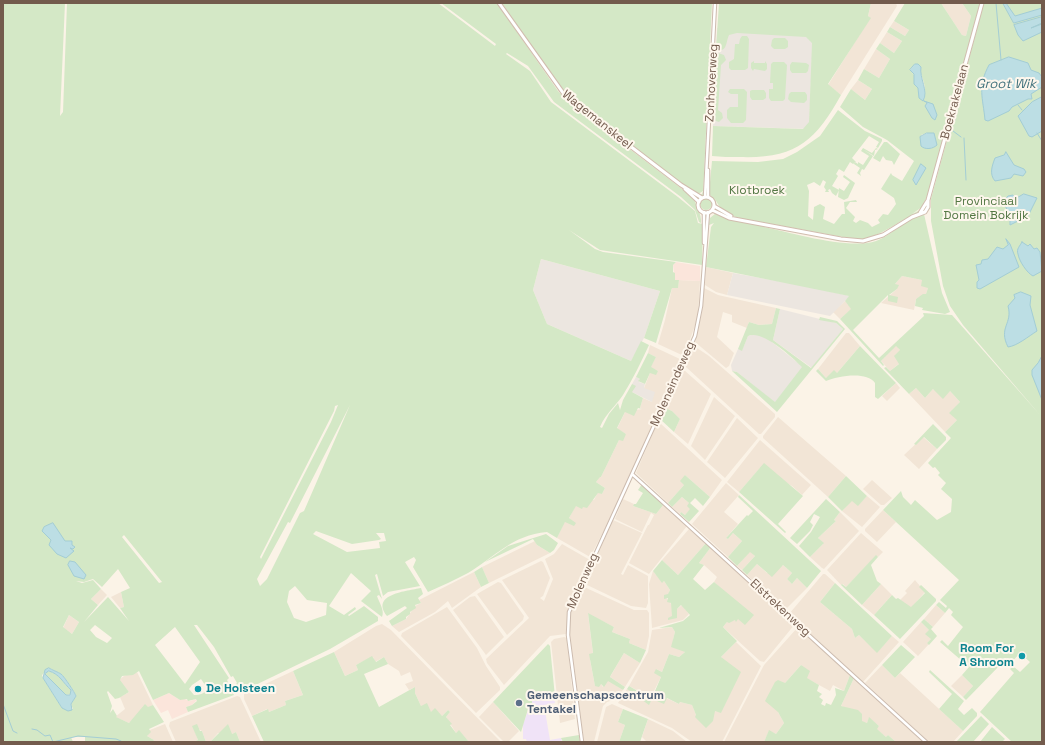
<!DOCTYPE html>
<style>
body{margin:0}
#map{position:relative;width:1045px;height:745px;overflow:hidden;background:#fbf3e7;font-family:"Space Grotesk",sans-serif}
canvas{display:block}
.frame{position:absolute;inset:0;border:4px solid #735b4d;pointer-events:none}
</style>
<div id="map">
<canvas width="1045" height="745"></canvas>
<div class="frame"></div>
</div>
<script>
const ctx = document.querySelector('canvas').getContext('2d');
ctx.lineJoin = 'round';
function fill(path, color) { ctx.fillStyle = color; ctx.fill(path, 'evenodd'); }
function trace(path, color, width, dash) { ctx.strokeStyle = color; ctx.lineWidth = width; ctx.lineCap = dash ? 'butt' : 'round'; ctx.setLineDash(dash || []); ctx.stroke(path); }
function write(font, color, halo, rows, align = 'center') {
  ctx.font = font + ' "Space Grotesk",sans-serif'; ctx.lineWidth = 4; ctx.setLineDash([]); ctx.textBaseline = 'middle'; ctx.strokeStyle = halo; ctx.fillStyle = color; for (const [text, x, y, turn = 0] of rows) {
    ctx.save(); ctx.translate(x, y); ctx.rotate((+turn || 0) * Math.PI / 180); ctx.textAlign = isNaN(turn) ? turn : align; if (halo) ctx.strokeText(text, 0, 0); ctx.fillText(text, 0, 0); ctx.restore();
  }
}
fill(new Path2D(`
 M871 3H896L897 6 841 95 828 85 870 18 868 16Z
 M941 3H962L971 16 966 36 962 35Z
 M894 21 909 30 905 36 890 27Z
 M887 32 902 41 894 53 880 43Z
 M876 49 890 59 879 78 864 69Z
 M858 80 872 89 865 100 851 89Z
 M706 267 733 273 727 295 716 292 705 285Z
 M902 276 922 280 928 288 926 294 916 299 914 310 881 303 897 289 895 284Z
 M679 280 700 281 698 317 684 356 658 344 665 320 672 288 678 287Z
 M704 288 718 295 776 308 772 324 759 325 749 322 747 328 732 322V315L723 312 717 337 734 353 729 366 726 368 695 342 702 312Z
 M845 301 852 309 840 319 833 312Z
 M846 333H849L860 346 837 373 826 378 818 369Z
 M650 345 682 360V363L608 523 590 557 557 538 565 521 574 525 569 518 576 505 583 507 592 499 594 500 598 492 602 494 605 488 596 482 600 476 601 477 619 440 626 434 617 429 625 412 642 409 640 408 643 398 652 402 644 388 650 373 658 371 650 368 656 357 648 353Z
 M896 345 900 350V363L890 371 881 361Z
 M694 346 709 356 775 414V417L761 434H759L686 367 685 364Z
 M684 370 711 394 688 444 674 432 680 419 672 411 665 408Z
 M896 383 900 388 887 401 882 396Z
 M916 388 925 398 933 389 950 391 960 402 957 420 945 432 909 394Z
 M714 397 735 416 705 460 691 446Z
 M778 417 846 476 828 497 763 438V436Z
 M737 418 758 438 725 478 707 462Z
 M657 423H660L722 480 710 497 685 475 684 485 668 503 636 473Z
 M923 437 937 449 919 469 904 455Z
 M760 440 811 485 802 495 792 486 760 468 739 492 727 482Z
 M872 480 892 498 884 505H881L863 489Z
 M726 483 739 495 724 512 738 524 726 538 728 539 733 533 742 541 728 557 692 524Z
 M867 496 880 507 862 527 842 511 852 500 858 505Z
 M682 497 689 503 691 509 685 515 681 512 680 514 672 507Z
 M623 499 634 504 633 506 656 514 664 504 687 526 649 574 629 563 648 525H649L654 515 651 513 642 532 615 519Z
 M883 510 896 522 877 542 865 531V529Z
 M840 512 859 531 824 569 822 568 810 557 823 544 818 538 836 521 834 520Z
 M613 520 642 533 621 574 623 575 628 565 648 576V603L646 608 631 606 585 584Z
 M689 529 706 543 678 575 662 560Z
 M861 533 883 552 878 557 876 556 846 587 843 584 841 585 827 570Z
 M535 541 537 545 550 553 489 583 482 567Z
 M562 544 590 560 570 605 566 634 550 636 504 685 487 663 486 659 529 618 502 580 541 561 543 562 550 578 543 596 540 598 544 601 553 579 545 559 554 554Z
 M711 547 795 624 764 662 760 661 723 627 727 622 735 620 740 604 739 605 719 587 714 582 717 577 704 565 699 563Z
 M750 551 755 556 742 570 737 566Z
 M757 564 767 573 783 565 792 573 787 579 792 584 797 578 807 588 785 610 747 575Z
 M653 571 662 582 664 581 670 590 668 595H664L672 605V617L677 618V609L682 605 689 614 683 620 652 628 649 584Z
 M474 572 481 587 452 608 448 601 435 612 399 632 392 626 406 619 415 606 421 603 419 600Z
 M823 574H825L835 583 820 602 852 629 855 638 859 635 877 652 892 636 899 642 863 682 789 614Z
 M915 580 925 592 911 608 900 600 907 593 905 591Z
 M498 582 501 583 524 616 523 620 507 635 477 594Z
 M881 584 892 595 874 615 862 605Z
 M582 586 634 610H647L649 613V636L646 650 629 643 630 639 612 632 614 627 588 614 593 654H590V660L595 686 601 684 603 687 608 680 623 690 613 700 607 702 603 706 594 742H584L569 635V617Z
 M101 589 107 595 98 605 91 599Z
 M121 592 124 607 120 608 111 597Z
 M475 596 504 637 486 655 453 610 470 597Z
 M936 605 945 613 933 627 924 619Z
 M447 607 477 648 486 666 500 687V690L476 713 401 636 402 633Z
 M69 615 79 622 72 634 63 628Z
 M921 622 929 630 931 639 927 643 929 644 918 656 903 642Z
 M382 624 391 630 501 742H469L459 731 456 733 446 717 450 712 448 710 442 716 431 712 421 706 415 693V687L409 690 405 684 413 681 410 672 401 676 399 671 388 664 384 657 375 662 373 657 356 665 358 670 345 676 334 652 376 626Z
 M672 627 675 632 673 640 685 652 679 657 669 654 662 672 656 669 661 677 654 691 650 695 644 694 629 686 648 652 652 630Z
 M798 627 850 675 844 691 833 685 830 691 819 685 806 678 801 665 785 683 778 712 784 723 776 734 769 731 764 742H724L764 665Z
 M564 637 567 638 575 719 560 723 551 642 554 639Z
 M736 642 761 666 722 742H692L672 728 618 703 627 689 649 704 652 699 666 698 679 704 680 702 692 705 696 715 715 711 721 712 733 687 721 657Z
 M624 653 640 663 625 687 610 677Z
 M882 665 895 678 900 673 963 731 953 742H929L865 683Z
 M293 671 303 695 285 701 286 705 269 712 267 709 252 716 244 699V694Z
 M137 672 153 705 129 723 115 717 125 709 120 697 129 692 119 680 124 676Z
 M962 675 973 686 963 697 951 686Z
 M854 678 882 704 923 742H896L888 735 886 737 876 729 879 726 869 718 867 723 862 722 861 718 852 710 841 706Z
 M237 696 240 697 261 742H240L236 732 232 734 218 733 210 742H206L202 731 193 726 198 740 193 742H176L169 726 170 722Z
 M493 702 519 731 508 742H504L479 717Z
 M612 704 623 709 618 722 625 725 619 742H597L606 707Z
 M648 719 673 731 687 742H647L642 737Z
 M165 724 173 742H153L154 740 147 736 150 730Z`), '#f2e5d6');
fill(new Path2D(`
 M676 262 700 266V281L675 280 673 265Z
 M169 693 180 700 182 698 190 701 196 699 197 700 192 705 186 707 188 712 172 719 168 710 161 713 153 700Z`), '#fbe5db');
fill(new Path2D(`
 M717 28 813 34 809 129 713 126Z
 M541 259 660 291 644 338 631 361 547 324 533 290Z
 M733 273 805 286 850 296 830 316 727 295Z
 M780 309 836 323 843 329 812 368 773 340Z
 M756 334 767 338 803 367 775 403 737 372 732 371 731 365 738 349 742 350 748 336Z
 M636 377 640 379 639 382 645 384 644 388 655 392 652 402 632 392V384Z`), '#ece6e0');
fill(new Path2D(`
 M551 697 554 698 555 703 544 705 550 740 561 738 562 742H527L526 739H523V724L532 701Z`), '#f0e3f7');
fill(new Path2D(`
 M3 3H65L60 116 63 112 67 3H438L495 46 496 44 441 3H497L558 91 568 102 694 198C696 207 702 214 701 223L699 222 695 210 681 197 554 102 528 66 507 53 506 54 530 71 551 102 678 197 695 211 698 223 703 224 702 265 600 250 569 230 595 249 603 252 676 262 673 265V272L675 273V280H679L678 288H672L656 343 644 338 660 291 541 259 533 290 547 324 631 361 641 341 649 345C641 362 633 379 623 395 615 407 606 413 600 427L602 428 609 414 618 403 620 410 623 400 632 384 636 386 632 392 643 398 640 408 642 409 638 408 634 416 625 412 617 428 626 434 623 441 619 440 601 477H600L596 482 605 488 602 494 598 493 587 508 583 507 582 509 576 506 569 518 576 523 574 526 565 522 557 538 547 532C512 535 495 557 468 573 455 580 441 586 428 592L413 567 416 560 414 557 405 562 420 586 388 592 383 596 377 574 375 575 382 599 379 595 377 596C379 602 385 611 382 617L361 601 371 591 351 573 329 606 344 615 355 607 356 609 348 615 349 616 364 606 378 617V621L330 649 243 691 239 690 235 685 237 683 233 676 231 677 214 647 197 625H194L229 678 227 680 234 695 188 712 186 707 192 705 197 701 196 699 188 701 187 699 180 700 169 693 153 700 139 671 133 675 122 676 120 680 129 692 119 698 115 699 108 691 107 692 112 706 110 713 113 709 117 716 116 717 129 723 145 704 148 707 153 705 164 722 149 729 151 732 147 736 154 740 153 742H85V737H71L73 742H3ZM338 405 331 422 261 559 260 557 334 411 335 406ZM350 405 304 511 300 513 267 579 260 586 257 579 288 522 290 523ZM316 531 352 544 379 540 381 539 376 533H384L386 541 379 542 380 548 347 552 313 534ZM124 535 162 582 159 583 122 537ZM118 569 130 588 121 592 124 607 120 608 129 621 108 597 84 622 98 605 91 599 101 589 93 580 82 583 76 581 84 582 93 579 102 587ZM295 586 307 600 327 603 326 615 306 622 294 618 287 602 289 591ZM69 615 79 622 72 634 63 627ZM95 625 112 638 107 643 96 637 90 630ZM175 627 200 662 185 684 155 645ZM49 668C52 670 58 672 61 674 64 676 75 693 76 696L71 704 73 709 62 708 43 678 42 675ZM201 679 207 688C205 694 200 695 194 695L189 689 192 685Z
 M502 3H712L703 196 698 194H702L703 191 697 195 570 99 560 88Z
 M719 3H871L868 16 871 18 828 84 841 95C815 142 795 159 739 157 730 157 721 157 712 156L713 126 803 129 809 122 812 43 806 37 737 33 729 35C726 41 727 55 716 48Z
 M905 3H941L962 35 966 36 971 16 962 3H980L928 194 922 207 912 214 924 208C918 214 912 216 905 219 889 228 877 237 859 240L739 218C728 215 720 210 715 199L718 208 709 193 712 161 758 162 783 159 797 152 820 136 838 110 865 131 882 139V141L878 148 876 147 879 142 869 136 852 158 856 162 853 164 850 162 844 172 839 169 836 174 838 176 832 186 839 190 836 196 832 193 830 189 828 190 829 192H825L826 190 824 187 826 182 823 180 820 186 814 182 807 185 809 191 808 216 813 220 814 207 820 204 825 207 823 219 834 224 842 214H845L844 202 856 200 857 202H850L846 208 855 217 853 221 856 223 860 220 868 223 872 227 880 223 878 220 883 214 888 215 896 204 894 198 881 189 891 173 892 175 902 181 914 161 887 140 863 127 840 107 851 89 865 100 872 89 858 80 864 69 879 78 890 59 876 49 880 43 894 53 902 41 887 32 890 27 905 36 909 30 894 21ZM915 64C921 72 928 88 924 99L919 94 918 88 914 84V75L910 70ZM927 133H933L936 143 931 148 921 135Z
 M984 3H1042V742H1012L980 712 1014 673 1010 669 1013 666 1020 672 1030 662 1020 653 1010 664 1008 662 1005 664 1003 662 966 700 963 697 973 686 962 675 969 667 940 642 942 640 948 646 963 627 951 615 953 612 949 608 945 613 936 605 939 602 946 608 947 606 940 600 959 580 883 510 901 491 903 497 911 505 915 500 937 520 951 512 952 499 941 489 946 483 938 475 940 473 935 467 933 468 928 463 951 438 945 432 957 420 949 413 960 402 950 391 943 399 933 389 925 398 916 388 909 394 884 368 886 367 890 371 899 364 894 356 900 350 896 346 881 361 884 365 883 366 840 319 851 309 845 301 849 296 706 267 711 227 714 223 709 225 710 218 716 213 764 226V227C792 233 850 250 876 241 893 235 907 216 924 214L942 293 950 312 945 314 922 310 923 308 915 306 916 299 923 294H926L928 288 921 286 922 280 902 276 895 284 899 285 897 289 889 295 898 297 897 303 888 301V295L853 330 879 358 924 316 923 313 952 315 1040 415 963 325 950 306 943 286 931 221V199Z
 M742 36H747L749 39 748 68 745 70H731L729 68V62L734 59 735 44H739L740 39Z
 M774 38H785L788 41V47L785 49H774L771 46 772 40Z
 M718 53 724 55 726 60 721 65 718 110 722 113 723 118 719 122 713 120 716 55Z
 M754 61V63H765V61L767 64V69L765 71 754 69 753 71 751 68V63Z
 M773 62H784L787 65 785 99 783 101H771L769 98V89H773V83H770L771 64Z
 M792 62 806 63 809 65 808 71 806 73H792L790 70V65Z
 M730 89H744L747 92 746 120 743 123H731L727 118V110L730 107H738V94H731L728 92Z
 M752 90H764L766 93V98L763 100H752L750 97V91Z
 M791 92H805L807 95V100L804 103 791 102 788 99 789 94Z
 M884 142H887L900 154 894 165 892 161 886 160 883 156 880 162 873 158Z
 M863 148 872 153 876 148 878 149 875 150 874 156 864 150 873 156 864 170 862 169 860 173 861 176 857 173 860 168 854 164 855 162 858 164V162L863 165 869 156 861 151Z
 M844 175 855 183 848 198 844 200 838 197 839 188 844 191 850 182 843 177Z
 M700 204a6 6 0 1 1 12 0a6 6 0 1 1-12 0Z
 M776 308 780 309 773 340 811 368 843 329 836 323 819 320 820 317 837 321 845 329 777 412 732 371 737 372 775 402 802 367C792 357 762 329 748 336L742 351 738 349 749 322 759 325 772 324Z
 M860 346 896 383 878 399 875 397V383C867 371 838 376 826 381L816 371 818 369 826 378 834 370 837 373Z
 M648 353 656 357 651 367 658 371 656 375 650 373 645 384 638 381 640 379 636 377Z
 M665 408 672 411 680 419 674 432 660 419Z
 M933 424 946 437V440L937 449 924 437 916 445 914 444Z
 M764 463 803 496 778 524 786 532 785 533 739 492Z
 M685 475 710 497 703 506 695 498 690 503 699 511 689 522 680 514 681 512 685 515 690 509 687 506 689 503 682 497 672 507 668 503 684 485 680 481Z
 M846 476 867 496 858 506 852 501 842 511 828 497Z
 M642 484 664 504 656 514 633 506 634 504H636L643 493 638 490Z
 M739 495 821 571 807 588 797 578 792 584 787 579 792 573 783 565 772 577 757 564 747 575 742 570 755 556 750 552 737 566 728 557 742 541 733 533 728 539 726 538 747 515 748 516 753 511 738 497Z
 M826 499 840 512 834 520 836 521 818 538 824 543 810 557 799 546 811 532 820 517 814 514 810 522 813 525 810 531 797 544 790 538Z
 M546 534 558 543 554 550 550 553 537 545 533 539 485 562 508 546Z
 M706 543 711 547 699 563 704 565 693 579 705 590 714 582 754 615 745 625 738 619 736 622 735 620 729 623 727 622 723 627 737 641 721 657 741 672 721 713 715 711 713 721 706 728 695 717 696 715 692 705 680 702 679 704 667 698 664 704 652 699 649 705 627 689 629 686 643 694 645 692 650 695 655 691 661 677 654 673 656 669 662 672 669 654 679 657 685 652 671 647 675 632 672 627 659 628 683 621 690 615 681 605 677 609V618L668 620V618L672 616 671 603 667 602 668 598 664 599V595L668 594 670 590 664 581 662 583 653 571 662 560 678 575Z
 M876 555 878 557 871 565 877 581 881 584 862 605 841 585 842 584 846 587Z
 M482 567 489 583 481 587 474 572Z
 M835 583 892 636 877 653 859 635 855 638 852 629 820 602Z
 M921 585 936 599V601L900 639 874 615 892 595 896 599 898 598 911 607 925 593 919 587Z
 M421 588 423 594 418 598 421 603 415 605 416 608 410 612V614L406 617V619L392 626 389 621 407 608 405 606 387 616C370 594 407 591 421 588Z
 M588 613 614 627 612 632 630 639 629 643 646 650 640 663 624 653 611 675 610 677 625 687 623 690 608 681 604 687 601 684 599 687 595 686 589 654 593 653Z
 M924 619 933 627 931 629 937 636 929 645 927 643 931 639 925 634 929 630 921 622Z
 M548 644 550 646 555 697 532 701V706H529L521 732 493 702Z
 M901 645 915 657 895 678 882 665Z
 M334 652 345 676 358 670 356 665 372 656 376 662 384 657 388 664 364 674 379 707 415 687V693L421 706 427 703 431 712 435 708 442 716 448 710 450 712 446 717 452 724 450 725 456 733 459 730 469 742H264L252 716 268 709 269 712 286 705 285 701 303 695 293 671Z
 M801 665 810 671 807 678 819 685 817 691 822 694 819 697 823 700 821 704 825 706 826 703 831 705 836 695 835 688 844 691 850 675 854 678 841 706 858 710 862 714V721L867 723 869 717 879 726 877 729 886 737 888 735 896 742H764L769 730 776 734 784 723 778 712 765 701 775 682 778 680 785 683Z
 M930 670 964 701 958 709 964 715 972 708 977 713V716L963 731 939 709 952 694 929 672Z
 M47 671C60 672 63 683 71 690V694L66 695 45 674Z
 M623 709 648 719 640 742H619L625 725 618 722Z
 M981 716 989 724 973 742H956Z
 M197 724 200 731H202L206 742H193L198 740 192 726Z
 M228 724 232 734 236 732 240 742H210Z
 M992 727 1005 739 1002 742H980Z
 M579 735 580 742H563L561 738Z`), '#d4e8c6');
const water = new Path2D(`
 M1003 3H1006L1015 16 1042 8V15L1014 23Z
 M1042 17V23L1031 28 1042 24V32L1023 41 1018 35 1014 25Z
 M1009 57 1028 63 1031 70 1039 73 1042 77V87L1031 94 1032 99H1028L1012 107 1009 111 988 121 985 120C983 98 977 87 989 65Z
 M915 64H918L921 67C919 78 929 91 923 101L919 98 918 88 914 84V74L910 70Z
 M1042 97V131L1032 137 1029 136 1018 116 1032 102Z
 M924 101 933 104 937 115 935 120 932 118 925 106 927 103Z
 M927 133H934L937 145C933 149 925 150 921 146L920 137Z
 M1006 152 1014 165 1024 169 1026 172 1023 176 1014 174 1011 178 995 181C989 174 992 166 995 158L1004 155Z
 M921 164 926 168 916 185 913 180Z
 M1024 194 1037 198 1028 216 1010 225V216L1003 201 1008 196 1013 195 1016 198Z
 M1006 239 1010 244 1019 267 980 289 977 288V282L979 280 976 265 981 264 982 260 988 259 997 247 1003 249 1008 245Z
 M1022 242 1028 246 1030 244 1034 249 1037 248 1040 252 1042 271 1033 276C1027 273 1019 261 1018 254 1016 249 1020 246 1022 242Z
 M1021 292 1031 296 1030 305 1037 331C1029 336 1017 346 1008 347 998 327 1013 324 1008 306L1015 298 1014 295Z
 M1042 356V400L1032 375V370L1038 363Z
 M53 523 65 541H72V545L75 547 73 549 70 548 74 551 66 558 57 554 49 545 51 540 42 531 44 527Z
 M70 561 75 562 86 575 84 579 74 576 68 565Z
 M49 668C52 670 58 672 61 674 64 676 75 693 76 696L71 704 72 710 68 711 62 708 43 678 45 670ZM49 671C60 674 63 683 71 690L70 695H66L45 674Z`);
fill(water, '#bcdee4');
trace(water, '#a3cdd5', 1);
trace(new Path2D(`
 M996 3 1001 60
 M1018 105 1022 110
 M953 131 961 137
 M1037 133 1042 141
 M964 138 966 180
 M3 704 13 731 17 733
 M32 729 37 730 45 736 50 735 53 742 78 736 116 739 121 741`), '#a3cdd5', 1);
const tertiary = new Path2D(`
 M705 197 715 3
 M708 197V170
 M704 243V212
 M632 474 926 742
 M582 742 568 635 569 612 695 336 701 306 708 212`);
const secondary = new Path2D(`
 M499 3 566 97 681 185 702 198
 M685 189 699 202
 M698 205a8 8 0 1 1 16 0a8 8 0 1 1-16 0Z
 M714 206 731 216
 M712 210 729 218 841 239 863 241 883 235 912 217 925 212 928 207V200
 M920 213 928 200 982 3`);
trace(tertiary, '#ccbbae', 4.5);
trace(secondary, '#d1bdae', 5);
trace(tertiary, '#fff', 2.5);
trace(secondary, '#fff', 3);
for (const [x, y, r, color] of [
 [1022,656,4,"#0f9aa8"],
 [198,689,4,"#0f9aa8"],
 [519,703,4,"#5c6f8a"]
]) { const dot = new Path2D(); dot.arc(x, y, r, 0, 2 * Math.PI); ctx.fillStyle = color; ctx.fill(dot); trace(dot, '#fef7ed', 1.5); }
write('12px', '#735b4d', '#fef7ed', [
 ["Zonhoverweg",712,83,-87],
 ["Boekrakelaan",955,102,-75],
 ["Wagemanskeel",597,120,39],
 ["Moleneindeweg",673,384,-66],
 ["Molenweg",583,581,-66],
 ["Elstrekenweg",780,608,43]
]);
write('12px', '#547845', '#fef7ed', [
 ["Klotbroek",757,191],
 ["Provinciaal",986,202],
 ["Domein Bokrijk",986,216]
]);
write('bold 12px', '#0d838f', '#fef7ed', [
 ["Room For",1014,649],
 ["A Shroom",1014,663],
 ["De Holsteen",206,689,"left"]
], 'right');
write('bold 12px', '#4e5e75', '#fef7ed', [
 ["Gemeenschapscentrum",527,696],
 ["Tentakel",527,710]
], 'left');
write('italic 13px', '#44747e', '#fef7ed', [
 ["Groot Wik",1006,84]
]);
</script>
